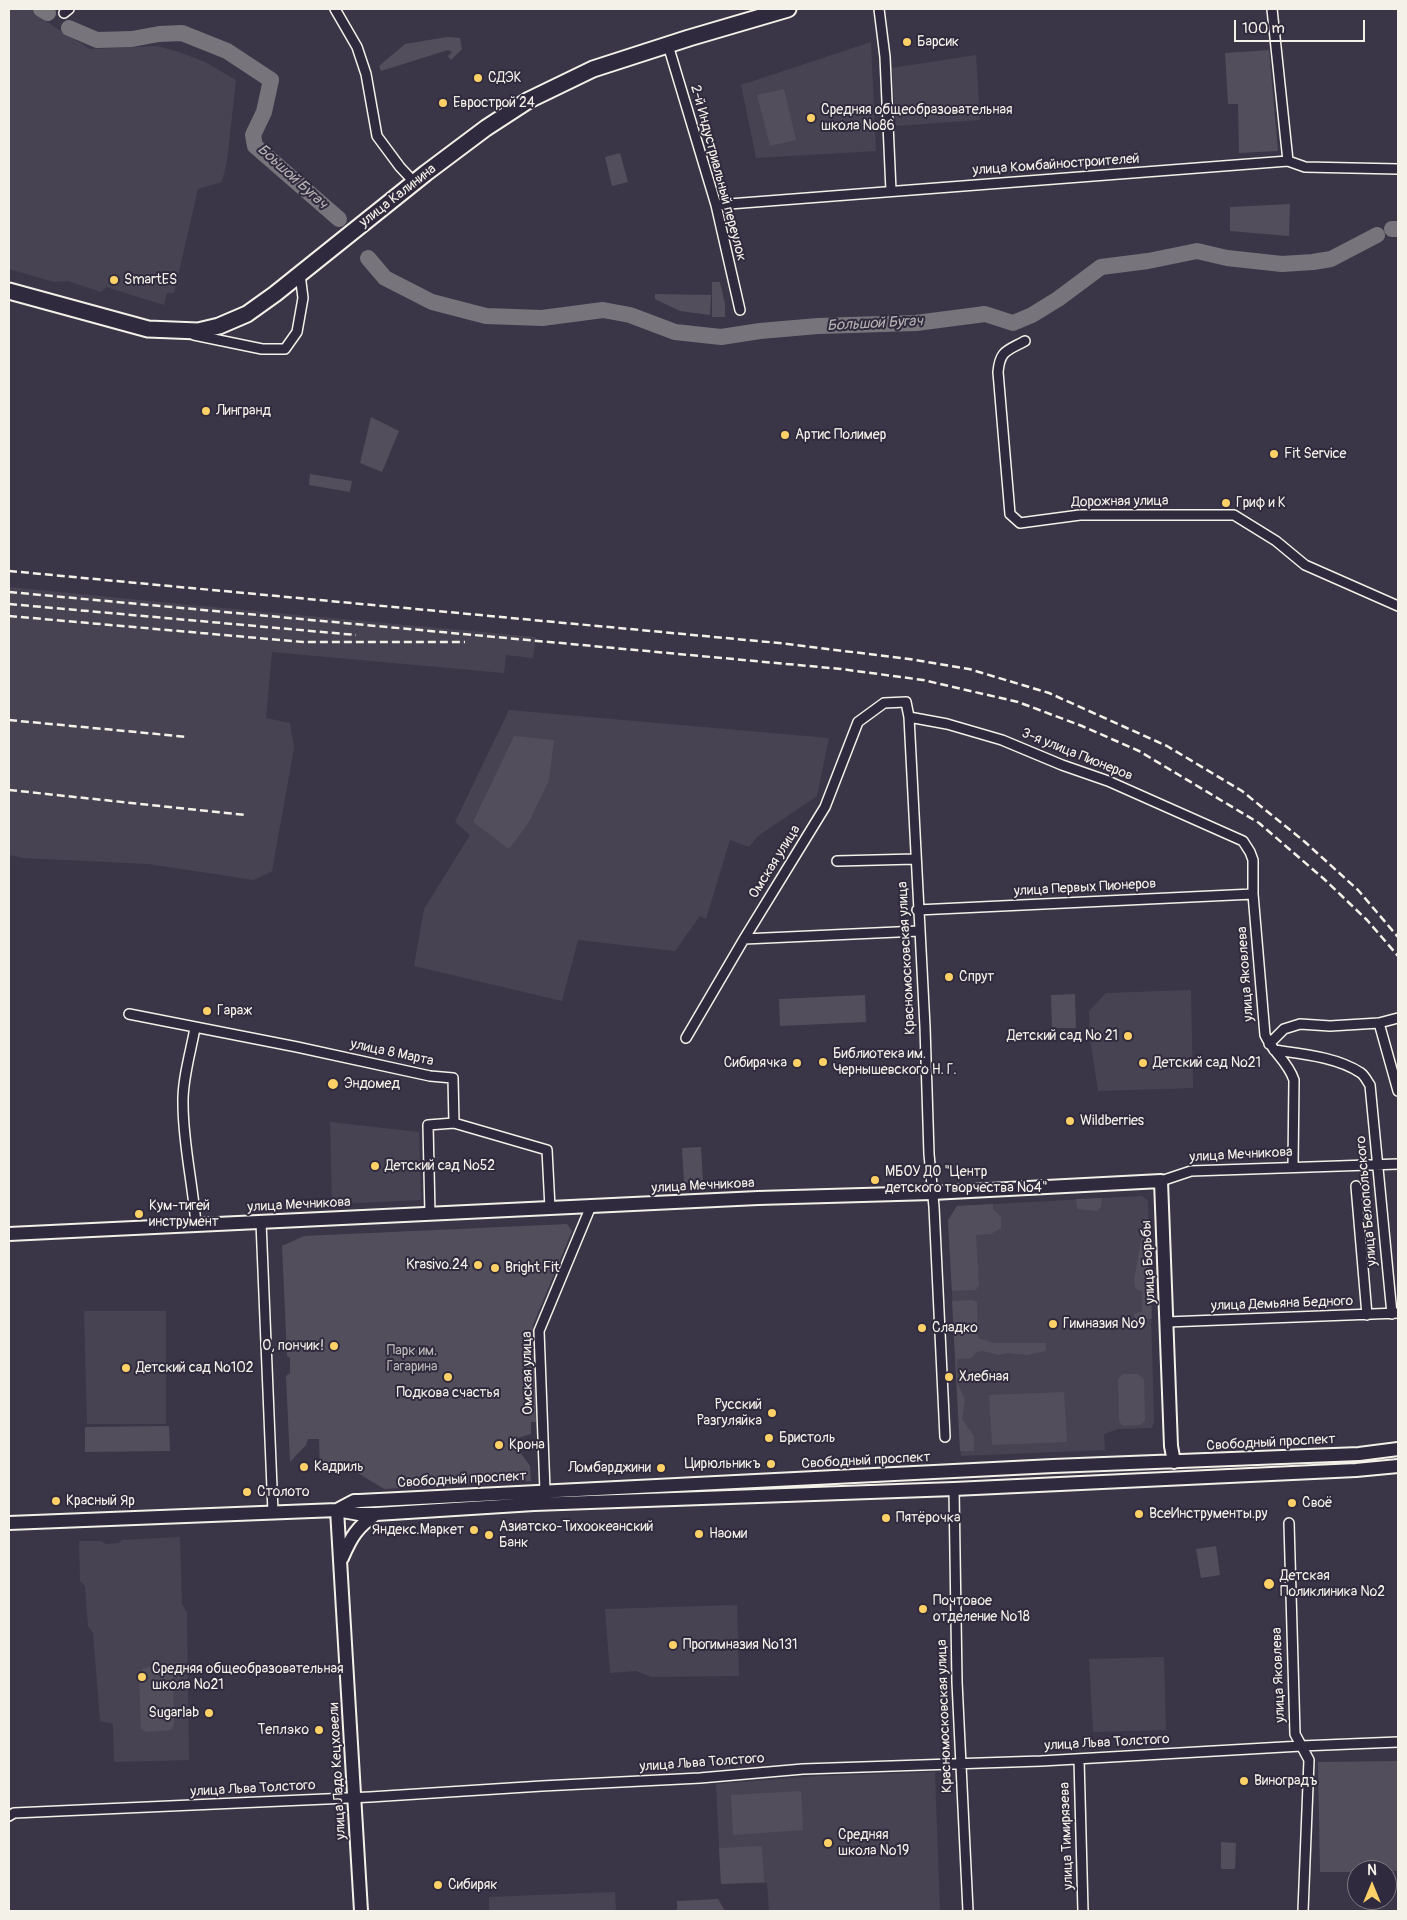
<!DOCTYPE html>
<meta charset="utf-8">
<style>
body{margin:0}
#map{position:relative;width:1407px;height:1920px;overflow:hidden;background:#3b3647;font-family:Pangolin,sans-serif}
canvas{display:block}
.frame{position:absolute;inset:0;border:10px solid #f4f1e8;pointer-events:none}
.north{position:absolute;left:1347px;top:1860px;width:50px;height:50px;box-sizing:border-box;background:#2f2a3d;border:1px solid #7e7a81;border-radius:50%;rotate:0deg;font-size:14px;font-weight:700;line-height:20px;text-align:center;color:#f4f1e8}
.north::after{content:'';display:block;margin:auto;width:18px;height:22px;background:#ffd166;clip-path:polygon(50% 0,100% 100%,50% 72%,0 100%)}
.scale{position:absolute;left:1234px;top:20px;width:131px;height:22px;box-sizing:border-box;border:2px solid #f4f1e8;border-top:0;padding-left:6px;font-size:15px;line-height:18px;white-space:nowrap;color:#f4f1e8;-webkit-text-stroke:4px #2f2a3d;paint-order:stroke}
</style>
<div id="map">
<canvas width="1407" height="1920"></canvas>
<div class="frame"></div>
<div class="north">N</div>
<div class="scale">100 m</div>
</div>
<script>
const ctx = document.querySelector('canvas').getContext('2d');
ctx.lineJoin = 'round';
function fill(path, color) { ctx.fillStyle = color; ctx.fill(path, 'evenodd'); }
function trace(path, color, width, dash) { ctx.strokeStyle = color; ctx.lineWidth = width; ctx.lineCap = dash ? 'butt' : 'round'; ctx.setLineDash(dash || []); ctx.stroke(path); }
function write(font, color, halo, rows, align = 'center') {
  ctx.font = font + ' Pangolin,sans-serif'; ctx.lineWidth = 4; ctx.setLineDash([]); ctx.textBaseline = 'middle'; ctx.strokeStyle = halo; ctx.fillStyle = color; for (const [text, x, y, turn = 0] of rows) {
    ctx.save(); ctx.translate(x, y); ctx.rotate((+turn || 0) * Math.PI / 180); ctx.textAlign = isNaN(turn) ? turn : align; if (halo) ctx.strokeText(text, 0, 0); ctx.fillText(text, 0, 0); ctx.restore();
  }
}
fill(new Path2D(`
 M9 9H30L56 28 90 49 157 46 179 52 205 62 236 80 227 161 222 182 198 189 174 293H167L164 305 106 287 101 292 68 281 54 282 9 269Z
 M871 42 876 151 756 158 741 85Z
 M976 55 980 120 896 126 892 68Z
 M9 587 191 605 536 637 533 658 506 655 504 673 272 652 266 718 290 723 294 748 272 871 254 880 148 864 23 858 9 855Z
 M509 710 829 738 817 796 758 836 749 847 730 840 706 919 700 916 675 951 578 940 562 1001 414 966 424 909 470 835 455 822Z
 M1191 990 1193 1088 1098 1091 1090 1038 1089 1011 1106 993Z
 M330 1122 419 1132 421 1200 332 1204Z
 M1142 1196 1148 1201 1154 1422 1152 1428 1118 1429 1104 1434 1105 1450 961 1456 948 1220 957 1206Z
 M84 1311H166V1424H87Z
 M180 1537 182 1604 187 1613 189 1760 114 1762 113 1724 100 1721 93 1633 88 1626 85 1586 80 1581 79 1541H101L106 1544 119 1543 122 1540Z
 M737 1605 739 1676 651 1677 636 1671 610 1673 605 1609Z
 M1164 1657 1166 1730 1093 1732 1089 1659Z
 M935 1772 940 1911H769L767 1883 721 1884 716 1784 819 1776Z
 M615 1892 616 1911H489V1897Z`), '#484352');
fill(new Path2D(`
 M447 37 460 38 462 49 451 60 448 56 452 52 448 50 381 71 379 66 405 44Z
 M1269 50 1278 151 1239 153 1238 104H1228L1225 53Z
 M784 89 796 140 770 146 757 95Z
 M620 153 628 182 612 186 605 157Z
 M1290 204 1289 236 1230 231V207Z
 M712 282H720L725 304V317H712Z
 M655 294 711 295 710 315 680 311 655 299Z
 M371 417 399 431 382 472 360 463Z
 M310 474 352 481 350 492 309 485Z
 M514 736 554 740 549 780 529 822 509 849 473 822Z
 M1075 994 1076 1028H1052L1051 995Z
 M865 995 866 1022 780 1026 779 999Z
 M701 1147 703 1182 684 1183 682 1148Z
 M1102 1198 1101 1207 1097 1211 1077 1209 1076 1199Z
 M993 1204V1209L1001 1217V1228L991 1234 976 1235 979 1285 976 1290 952 1291 948 1220 957 1206Z
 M1145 1218H1148L1152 1319 1134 1320V1314L1142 1311V1292L1135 1288 1134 1280Z
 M567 1224 572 1231 533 1325 536 1422H531V1434L518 1438 515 1445 530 1466 531 1481 384 1489 353 1470 320 1471 319 1439H308L306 1445 290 1462 286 1376 290 1373V1358L287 1356 282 1246 304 1236Z
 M972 1300 977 1302 978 1338 993 1343H1046V1351L1027 1355 1008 1353 998 1355 983 1351 977 1352 971 1358 957 1359 958 1384 965 1400 962 1419 974 1436V1451H960L952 1301Z
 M1123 1374H1138L1144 1379 1145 1420 1141 1425 1124 1426 1121 1424 1119 1420 1118 1379Z
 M1064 1392 1067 1442 992 1445 989 1395Z
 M169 1426 170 1451 85 1452V1427Z
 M1216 1546 1220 1575 1201 1578 1196 1549Z
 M169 1666 173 1669 174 1725 171 1730 146 1732 141 1729 139 1674C145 1663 159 1666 169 1666Z
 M1397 1761 1398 1871 1357 1870V1872H1320L1318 1762Z
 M801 1791 803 1830 733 1835 731 1795Z
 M1221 1842 1236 1843 1235 1869H1221Z
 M762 1846 764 1882 721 1884 719 1848Z
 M718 1899 725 1911H677V1901Z`), '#534e5c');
trace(new Path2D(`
 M41 9 48 13
 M69 28 97 40 132 39 159 34 182 33 227 51 271 80 264 112 253 135 255 146 339 219
 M1392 229H1398
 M368 258 385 278 432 302 486 316 542 318 603 310 630 315 675 332 721 337 760 331 818 326 916 323 985 314 1013 323 1032 315 1058 299 1101 267 1148 261 1197 251 1227 258 1282 264 1313 262 1331 259 1377 235`), '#78747b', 16);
const street = new Path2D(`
 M335 9 357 47 366 74 377 136 400 167 414 182
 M879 9 885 57 891 191
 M1272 9 1288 161
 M64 13 69 9
 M668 45 716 205 740 310
 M716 205 1288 161 1305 167 1398 169
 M194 335 262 349H285L297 332 303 298 300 274
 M1025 341C1007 351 1000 350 998 372L1010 514 1020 523 1080 515H1234L1276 541 1305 565 1398 606
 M909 717 925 1027 929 1154 934 1207 945 1437
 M837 861 915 859
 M917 910 1253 894
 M744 939 919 931
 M129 1014 297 1047 430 1076 453 1078 454 1123 547 1150 550 1208
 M1398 1018 1379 1023 1398 1091
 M195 1028C191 1051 182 1080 183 1104 183 1144 193 1184 196 1225
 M686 1038 744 939 825 807 858 722 884 703 906 702 909 717 947 724 1002 740 1062 765 1108 781 1243 841 1250 852 1253 860V894L1265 1035C1273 1053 1287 1060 1294 1080L1293 1167
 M1269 1044 1284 1029 1300 1024 1330 1026 1379 1023
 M1274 1050C1302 1054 1337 1057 1361 1073 1365 1076 1367 1081 1370 1085L1392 1314
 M1161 1181 1191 1171 1398 1164
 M1356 1186 1367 1315
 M430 1214 428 1125 454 1123
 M261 1222 273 1512
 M1167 1322 1398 1313
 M954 1489 957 1682 968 1911
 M545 1491 539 1331 591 1206
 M1289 1523 1295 1734 1309 1760 1303 1911
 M1079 1759 1083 1911
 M9 1816 14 1813 370 1797 542 1786 700 1778 803 1769 1041 1761 1301 1746 1398 1742`);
const secondary = new Path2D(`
 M9 1234 758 1198 932 1193 1161 1181 1171 1446 1174 1462
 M337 1510 354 1501H359L1053 1466 1359 1454 1398 1449
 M337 1510 361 1911
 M9 1523 337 1510 359 1514H376L534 1504 954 1489 1356 1470 1398 1466
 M342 1558C351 1537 357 1527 376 1514`);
const primary = new Path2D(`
 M9 291 148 329 198 331 219 326 247 314 275 294 426 173 486 128 529 100 593 69 689 38 788 9`);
trace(street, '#f4f1e8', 12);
trace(secondary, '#f4f1e8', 16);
trace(primary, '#f4f1e8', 19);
trace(street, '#2f2a3d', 9);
trace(secondary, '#2f2a3d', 12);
trace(primary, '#2f2a3d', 15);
trace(new Path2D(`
 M9 571 779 643 909 659 969 669 1049 693 1167 746 1242 791 1305 842 1358 890 1398 937
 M9 592 841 669 923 680 1018 702 1082 726 1139 751 1259 823 1324 879 1367 920 1398 956
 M9 604 356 635
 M9 616 303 642H465
 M9 720 188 737
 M9 790 245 815`), '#f4f1e8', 2.5, [8, 4]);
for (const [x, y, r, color] of [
 [907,42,5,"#ffd166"],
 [478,78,5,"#ffd166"],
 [443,103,5,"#ffd166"],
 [811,118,5,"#ffd166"],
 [114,280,5,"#ffd166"],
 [206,411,5,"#ffd166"],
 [785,435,5,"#ffd166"],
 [1274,454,5,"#ffd166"],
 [1226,503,5,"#ffd166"],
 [949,977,5,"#ffd166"],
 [207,1011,5,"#ffd166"],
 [1128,1036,5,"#ffd166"],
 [823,1062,5,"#ffd166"],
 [797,1063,5,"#ffd166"],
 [1143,1063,5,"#ffd166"],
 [333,1084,6,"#ffd166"],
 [1070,1121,5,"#ffd166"],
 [375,1166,5,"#ffd166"],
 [875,1180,5,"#ffd166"],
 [139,1214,5,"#ffd166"],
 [478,1265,5,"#ffd166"],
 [495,1268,5,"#ffd166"],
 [1053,1324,5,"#ffd166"],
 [922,1328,5,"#ffd166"],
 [334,1346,5,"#ffd166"],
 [126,1368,5,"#ffd166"],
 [448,1377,5,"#ffd166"],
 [949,1377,5,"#ffd166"],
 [772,1413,5,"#ffd166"],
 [769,1438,5,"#ffd166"],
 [499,1445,5,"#ffd166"],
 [771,1464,5,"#ffd166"],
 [304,1467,5,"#ffd166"],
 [661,1468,5,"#ffd166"],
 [247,1492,5,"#ffd166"],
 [56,1501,5,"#ffd166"],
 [1292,1503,5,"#ffd166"],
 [1139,1514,5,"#ffd166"],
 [886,1518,5,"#ffd166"],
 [474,1530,5,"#ffd166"],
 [699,1534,5,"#ffd166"],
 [489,1535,5,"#ffd166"],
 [1269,1584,6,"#ffd166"],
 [923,1609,5,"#ffd166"],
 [673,1645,5,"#ffd166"],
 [142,1677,5,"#ffd166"],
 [209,1713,5,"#ffd166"],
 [319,1730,5,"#ffd166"],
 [1244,1781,5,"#ffd166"],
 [828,1843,5,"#ffd166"],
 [438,1885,5,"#ffd166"]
]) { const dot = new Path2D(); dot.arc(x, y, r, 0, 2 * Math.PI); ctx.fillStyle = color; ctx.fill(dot); trace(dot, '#2f2a3d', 2); }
write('14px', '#f4f1e8', '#2f2a3d', [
 ["Барсик",917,42],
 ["СДЭК",488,78],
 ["Еврострой 24",453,103],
 ["Средняя общеобразовательная",821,110],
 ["школа №86",821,126],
 ["SmartES",124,280],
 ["Лингранд",216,411],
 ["Артис Полимер",795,435],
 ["Fit Service",1284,454],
 ["Гриф и К",1236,503],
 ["Спрут",959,977],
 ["Гараж",217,1011],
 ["Детский сад № 21",1118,1036,"right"],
 ["Библиотека им.",833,1054],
 ["Чернышевского Н. Г.",833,1070],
 ["Сибирячка",787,1063,"right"],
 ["Детский сад №21",1153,1063],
 ["Эндомед",344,1084],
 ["Wildberries",1080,1121],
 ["Детский сад №52",385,1166],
 ["МБОУ ДО \"Центр",885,1172],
 ["детского творчества №4\"",885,1188],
 ["Кум-тигей",149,1206],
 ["инструмент",149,1222],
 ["Krasivo.24",468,1265,"right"],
 ["Bright Fit",505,1268],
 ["Гимназия №9",1063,1324],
 ["Сладко",932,1328],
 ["О, пончик!",324,1346,"right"],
 ["Детский сад №102",136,1368],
 ["Хлебная",959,1377],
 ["Подкова счастья",448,1393,"center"],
 ["Русский",762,1405,"right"],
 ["Разгуляйка",762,1421,"right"],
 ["Бристоль",779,1438],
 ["Крона",509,1445],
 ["Цирюльникъ",761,1464,"right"],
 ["Кадриль",314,1467],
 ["Ломбарджини",651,1468,"right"],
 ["Столото",257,1492],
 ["Красный Яр",66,1501],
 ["Своё",1302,1503],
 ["ВсеИнструменты.ру",1149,1514],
 ["Пятёрочка",896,1518],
 ["Азиатско-Тихоокеанский",499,1527],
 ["Банк",499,1543],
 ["Яндекс.Маркет",464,1530,"right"],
 ["Наоми",709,1534],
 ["Детская",1280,1576],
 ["Поликлиника №2",1280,1592],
 ["Почтовое",933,1601],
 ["отделение №18",933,1617],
 ["Прогимназия №131",683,1645],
 ["Средняя общеобразовательная",152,1669],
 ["школа №21",152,1685],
 ["Sugarlab",199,1713,"right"],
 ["Теплэко",309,1730,"right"],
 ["Виноградъ",1254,1781],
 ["Средняя",838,1835],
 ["школа №19",838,1851],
 ["Сибиряк",448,1885]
], 'left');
write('14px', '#f4f1e8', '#2f2a3d', [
 ["улица Комбайностроителей",1056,165,-4],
 ["2-й Индустриальный переулок",718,173,75],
 ["улица Калинина",398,196,-38],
 ["Дорожная улица",1120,502,-1],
 ["3-я улица Пионеров",1077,755,22],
 ["Омская улица",775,862,-58],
 ["улица Первых Пионеров",1085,888,-3],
 ["Красномосковская улица",907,958,-93],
 ["улица Яковлева",1246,974,-94],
 ["улица 8 Марта",392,1053,12],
 ["улица Мечникова",1241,1155,-3],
 ["улица Мечникова",703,1186,-3],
 ["улица Белопольского",1367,1201,-95],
 ["улица Мечникова",299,1205,-3],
 ["улица Борьбы",1149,1262,-93],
 ["улица Демьяна Бедного",1282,1304,-2],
 ["Омская улица",528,1373,-91],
 ["Свободный проспект",1271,1443,-3],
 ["Свободный проспект",866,1461,-3],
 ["Свободный проспект",462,1480,-3],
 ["улица Яковлева",1279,1675,-92],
 ["Красномосковская улица",945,1716,-92],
 ["улица Льва Толстого",1107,1743,-3],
 ["улица Льва Толстого",702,1763,-4],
 ["улица Ладо Кецховели",338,1771,-93],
 ["улица Льва Толстого",253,1789,-3],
 ["улица Тимирязева",1067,1836,-92]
]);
write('14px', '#bcb8b7', '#2f2a3d', [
 ["Парк им.",412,1351],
 ["Гагарина",412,1367]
]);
write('italic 15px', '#b6b2b2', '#2f2a3d', [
 ["Боьшой Бугач",292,177,42],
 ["Большой Бугач",875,324,-3]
]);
</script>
